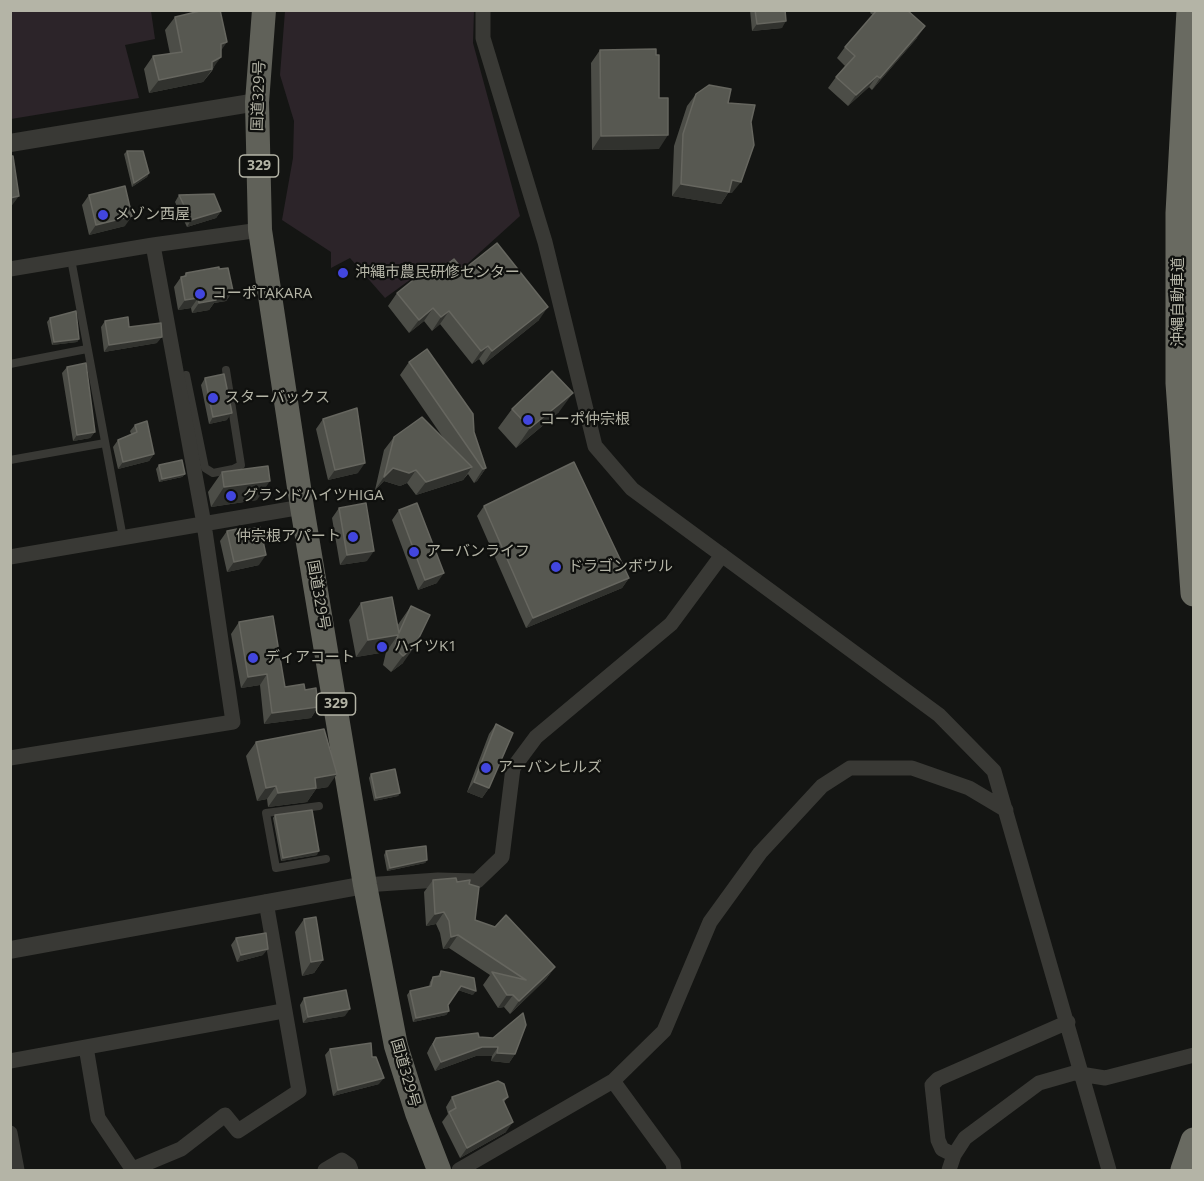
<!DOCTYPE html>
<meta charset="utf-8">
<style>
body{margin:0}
#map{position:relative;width:1204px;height:1181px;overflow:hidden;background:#141513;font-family:"Open Sans",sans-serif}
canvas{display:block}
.frame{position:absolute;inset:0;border:12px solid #b4b4a6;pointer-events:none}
</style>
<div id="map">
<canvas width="1204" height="1181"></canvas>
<div class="frame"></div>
</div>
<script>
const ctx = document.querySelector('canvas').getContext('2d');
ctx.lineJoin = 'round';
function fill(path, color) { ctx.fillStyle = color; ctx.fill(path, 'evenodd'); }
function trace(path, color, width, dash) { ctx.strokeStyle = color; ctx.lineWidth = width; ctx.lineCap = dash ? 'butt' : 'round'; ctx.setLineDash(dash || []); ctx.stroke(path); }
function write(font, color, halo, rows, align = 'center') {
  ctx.font = font + ' "Open Sans","Noto Sans JP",sans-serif'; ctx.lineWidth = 4.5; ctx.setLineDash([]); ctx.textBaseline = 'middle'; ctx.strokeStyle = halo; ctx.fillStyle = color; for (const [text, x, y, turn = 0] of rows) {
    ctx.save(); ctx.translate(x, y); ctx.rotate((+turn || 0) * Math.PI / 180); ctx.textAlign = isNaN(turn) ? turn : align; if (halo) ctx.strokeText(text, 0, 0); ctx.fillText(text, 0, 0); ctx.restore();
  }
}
fill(new Path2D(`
 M11 10 151 11 155 39 125 45 139 98 11 119Z
 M285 11H474L473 43 520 216 456 274 447 263 423 278 418 274 385 298 350 258 331 268V252L282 220 293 158 294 121 280 75Z`), '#2c2429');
trace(new Path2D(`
 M71 259 123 538
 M10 364 87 349
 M186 375 205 468 213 473 233 469 241 465 226 370
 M10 460 105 443
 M319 806 266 813 276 868 326 859`), '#393935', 8);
trace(new Path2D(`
 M483 10V38L545 242 595 446 632 489 939 715 994 771 1109 1170
 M10 269 153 245 260 230
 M10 557 302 507
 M10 758 233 722 204 524 153 245
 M365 885 438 880 477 881 502 857 513 768 536 737 671 624 722 555
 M86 1047 98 1118 133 1170
 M10 1061 283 1011
 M613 1081 664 1031 710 922 760 853 822 786 850 768H912L969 788 1006 810
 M10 1133 17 1170
 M954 1155 942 1149 938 1140 932 1085 938 1079 1068 1022
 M133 1169 181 1149 225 1115 238 1131 299 1091 266 902
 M325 1170 342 1160 349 1165 351 1170
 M459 1170 613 1081 673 1163 674 1170
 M949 1170 954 1155 965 1138 1039 1083 1074 1073 1105 1078 1194 1055`), '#393935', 15);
trace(new Path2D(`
 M10 143 257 102
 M10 950 365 885`), '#393935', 18);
trace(new Path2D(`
 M264 10 257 102 260 230 302 507 365 885 396 1046 417 1113 439 1170`), '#606159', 24);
trace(new Path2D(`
 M1190 10 1179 213V383L1194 593
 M1184 1170 1194 1141`), '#696a61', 27);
fill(new Path2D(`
 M750 10H785L782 28 752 31Z
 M872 10H907L917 38 872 90 869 87 848 106 828 88 836 77 845 66 837 58 845 47 873 15 870 13Z
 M175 17 221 51 212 71 203 82 149 93 144 69 153 56 170 54 165 30Z
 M600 50 656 55 659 98V149L592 150 591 63Z
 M696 94 728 103 732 193H728L721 204 672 196 674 146 687 106Z
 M127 151 149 173 147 177 132 187 124 154Z
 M89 195 125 226 89 235 82 205Z
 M179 195 221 211 216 218 187 227 175 202Z
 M219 269 233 291 226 301 214 303 209 310 192 313 191 308 178 310 174 287 181 277 184 276 186 273Z
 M463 270 539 320 483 365 479 359 472 364 440 324 432 331 424 321 409 333 388 306 397 293 437 272Z
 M50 318 79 339 77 342 52 345 47 322Z
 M105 321 129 327 157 343 104 352 101 327Z
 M409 362 474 432 486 468 477 481 474 483 468 474 463 480 416 495 407 483 400 486 384 481 375 490 384 450 394 437 444 439 400 375Z
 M67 367 95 432 90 438 73 441 62 373Z
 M205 378 227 420 209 424 201 385Z
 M512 409 559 412 516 448 498 428Z
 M323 419 358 473 328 480 316 429Z
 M135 425 154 454 149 461 118 469 113 447 118 440 131 434 130 431Z
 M159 465 185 474 182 477 159 482 156 469Z
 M222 472 257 500 211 507 208 492Z
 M484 506 629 578 622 588 526 628 477 516Z
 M339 508 367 561 340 565 332 518Z
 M399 510 437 583 418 590 392 520Z
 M227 531 259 565 227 572 220 541Z
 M361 603 397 626 411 606 403 663 391 672 383 665 386 652 356 657 349 620Z
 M239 622 285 687 305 690 318 707 311 718 264 724 260 685 241 688 231 634Z
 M496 724 489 788 482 798 467 792 489 734Z
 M256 742 328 787 316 789 307 802 268 807 267 799 257 801 246 756Z
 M371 774 400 793 398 796 374 801 369 778Z
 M275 815 317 855 281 861 273 818Z
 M386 851 427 860 425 863 387 871 384 855Z
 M433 880 469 884 475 920 555 967 546 979 510 1014 504 1007 498 1008 483 985 490 975 449 948 443 949 440 933 436 924 426 926 424 892Z
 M304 919 323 960 314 973 302 976 295 932Z
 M236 938 263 955 237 962 231 945Z
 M441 971 473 995 458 990 448 1005 449 1011 446 1015 413 1022 407 995 410 991 429 987 430 982 433 977 438 976Z
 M304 998 345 1016 303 1023 300 1005Z
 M479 1037 515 1054 509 1063 491 1061 492 1056H476L435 1071 427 1053 430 1047 436 1038Z
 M330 1049 379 1084 333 1096 325 1055Z
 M452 1097H508L504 1102 506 1132 460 1158 442 1122 448 1114 446 1107Z`), '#4c4d47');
fill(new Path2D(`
 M786 21 782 28 752 31 757 24Z
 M925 26 917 38 872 90 880 78Z
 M227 42 218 55 221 44Z
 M221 57 203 82 149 93 159 80 212 62Z
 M877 76 869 87 848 106 856 95Z
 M668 135 659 149 592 150 601 136Z
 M149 173 147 177 132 187 134 183Z
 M732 180 741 182 732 193H728L721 204 672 196 681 184Z
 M19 196 10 208V198Z
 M221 211 216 218 187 227 191 220Z
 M132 216 125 226 89 235 96 225Z
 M233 291 226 301 214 303 209 310 192 313 199 303 215 294Z
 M198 298 191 308 178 310 185 300Z
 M548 307 539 320 483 365 492 351Z
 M433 308 424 321 409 333 419 320Z
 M449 311 440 324 432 331 441 317Z
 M162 337 157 343 104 352 109 345Z
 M79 339 77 342 52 345 54 342Z
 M488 346 479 359 472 364 481 351Z
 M573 393 559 412 516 448 530 428Z
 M232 413 227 420 209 424 213 417Z
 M95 432 90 438 73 441 77 435Z
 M154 454 149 461 118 469 123 462Z
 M365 463 358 473 328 480 335 470Z
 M472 467 463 480 416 495 426 482Z
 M393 468 416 470 407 483 400 486 384 481 375 490 384 477Z
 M486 468 477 481 474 483 483 469Z
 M185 474 182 477 159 482 162 479Z
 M270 481 257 500 211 507 224 487Z
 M374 551 367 561 340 565 347 555Z
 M266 555 259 565 227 572 234 562Z
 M444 573 437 583 418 590 425 580Z
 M629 578 622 588 526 628 533 618Z
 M398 635 386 652 356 657 368 640Z
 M415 646 403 663 391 672 403 656Z
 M267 674 260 685 241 688 248 677Z
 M318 707 311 718 264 724 272 713Z
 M337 774 328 787 316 789 307 802 268 807 278 793 315 778Z
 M474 782 489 788 482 798 467 792Z
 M276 786 267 799 257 801 266 788Z
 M400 793 398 796 374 801 376 798Z
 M319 851 317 855 281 861 283 858Z
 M427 860 425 863 387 871 390 868Z
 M444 912 436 924 426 926 435 914Z
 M458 935 449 948 443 949 451 937Z
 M268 949 263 955 237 962 241 955Z
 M323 960 314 973 302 976 311 962Z
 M555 967 546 979 510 1014 519 1001Z
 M461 986 476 991 473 995 458 990Z
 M507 995H513L504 1007 498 1008Z
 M350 1009 345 1016 303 1023 308 1017Z
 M449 1011 446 1015 413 1022 416 1018Z
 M482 1047H498L492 1056H476L435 1071 441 1062Z
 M497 1053 515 1054 509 1063 491 1061Z
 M384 1078 379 1084 333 1096 338 1090Z
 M513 1122 506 1132 460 1158 467 1148Z`), '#31322e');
const building = new Path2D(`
 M204 10H220L227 42 221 44V57L212 62V69L159 80 153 56 182 52 175 17Z
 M755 10H785L786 21 757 24Z
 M877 10H907L925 26 880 78 877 76 856 95 836 77 855 56 845 47Z
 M656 49V55H659V98H668V135L601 136 600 50Z
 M709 85 731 89 728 103 755 105 751 122 754 145 741 182 732 180 729 192 681 184 683 134 696 94Z
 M127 151H143L149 173 134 183Z
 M10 156H13L19 196 10 198Z
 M125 186 132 216 96 225 89 195Z
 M214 194 221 211 191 220 179 195Z
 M497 243 548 307 492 351 488 346 481 351 449 311 441 317 433 308 419 320 397 293 432 265 437 272 454 259 463 270Z
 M219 267V269L228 268 233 291 215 294 216 300 199 303 198 298 185 300 181 277 186 276V273Z
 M76 311 79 339 54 342 50 318Z
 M128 317 129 327 161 323 162 337 109 345 105 321Z
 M427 349 473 414 474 432 486 468 483 469 409 362Z
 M86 363 95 432 77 435 67 367Z
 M552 371 573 393 530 428 512 409Z
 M224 374 232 413 213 417 205 378Z
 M357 408 365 463 335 470 323 419Z
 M422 417 472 467 426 482 416 470 409 473 393 468 384 477 394 437Z
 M147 421 154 454 123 462 118 440 137 432 135 425Z
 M182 460 185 474 162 479 159 465Z
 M574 462 629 578 533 618 484 506Z
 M268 466 270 481 224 487 222 472Z
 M366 503 374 551 347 555 339 508Z
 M417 503 444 573 425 580 399 510Z
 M260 527 266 555 234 562 227 531 242 528V531Z
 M392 597 399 633 411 606 430 615 415 646 403 656 395 648 398 635 368 640 361 603Z
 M273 616 285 687 304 684 305 690 316 688 318 707 272 713 267 674 248 677 239 622Z
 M496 724 513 733 489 788 474 782Z
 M324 729 337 774 315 778 316 788 278 793 276 786 266 788 256 742Z
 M395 769 400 793 376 798 371 774Z
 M312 810 319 851 283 858 275 815Z
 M426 846 427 860 390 868 386 851Z
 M456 878 457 882 470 880 469 884 479 887 475 920 495 927 506 915 555 967 519 1001 513 995H507L492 972 526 980 458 935 451 937 449 921 444 912 435 914 433 880Z
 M316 917 323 960 311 962 304 919Z
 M266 933 268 949 241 955 236 938Z
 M441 971 474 978 476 991 461 986 448 1005 449 1011 416 1018 410 991 431 986 433 977 440 976Z
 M346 990 350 1009 308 1017 304 998Z
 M523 1013 526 1025 515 1054 497 1053 498 1047H482L441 1062 433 1044 436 1038 478 1033 479 1037 493 1038Z
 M371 1043 372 1057H376L384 1078 338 1090 330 1049Z
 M498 1081 504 1084 508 1097 503 1100 513 1122 467 1148 449 1112 456 1108 452 1097Z`);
fill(building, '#575851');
trace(building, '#66665f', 1.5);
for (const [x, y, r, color] of [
 [103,215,6,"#4246de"],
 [343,273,6,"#4246de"],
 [200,294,6,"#4246de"],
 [213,398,6,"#4246de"],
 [528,420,6,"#4246de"],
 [231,496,6,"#4246de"],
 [353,537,6,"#4246de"],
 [414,552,6,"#4246de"],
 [556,567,6,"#4246de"],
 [382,647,6,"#4246de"],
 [253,658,6,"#4246de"],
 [486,768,6,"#4246de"]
]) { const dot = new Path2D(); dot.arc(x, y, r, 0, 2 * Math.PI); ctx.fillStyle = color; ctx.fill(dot); trace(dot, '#0f100e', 2); }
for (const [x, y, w] of [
 [259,166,39],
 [336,704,39]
]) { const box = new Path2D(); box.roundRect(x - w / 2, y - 11, w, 22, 4.5); ctx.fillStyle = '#0f100e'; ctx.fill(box); trace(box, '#b4b4a6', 1.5); }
write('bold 14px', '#b4b4a6', null, [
 ["329",259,166],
 ["329",336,704]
]);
write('15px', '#b4b4a6', '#0f100e', [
 ["国道329号",259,96,-88],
 ["沖縄自動車道",1179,302,-90],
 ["国道329号",318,595,80],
 ["国道329号",405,1073,74]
]);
write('15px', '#b4b4a6', '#0f100e', [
 ["メゾン西屋",115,215],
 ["沖縄市農民研修センター",355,273],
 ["コーポTAKARA",212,294],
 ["スターバックス",225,398],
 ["コーポ仲宗根",540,420],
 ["グランドハイツHIGA",243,496],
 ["仲宗根アパート",341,537,"right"],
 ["アーバンライフ",426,552],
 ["ドラゴンボウル",568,567],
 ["ハイツK1",394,647],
 ["ディアコート",265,658],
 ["アーバンヒルズ",498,768]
], 'left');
</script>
